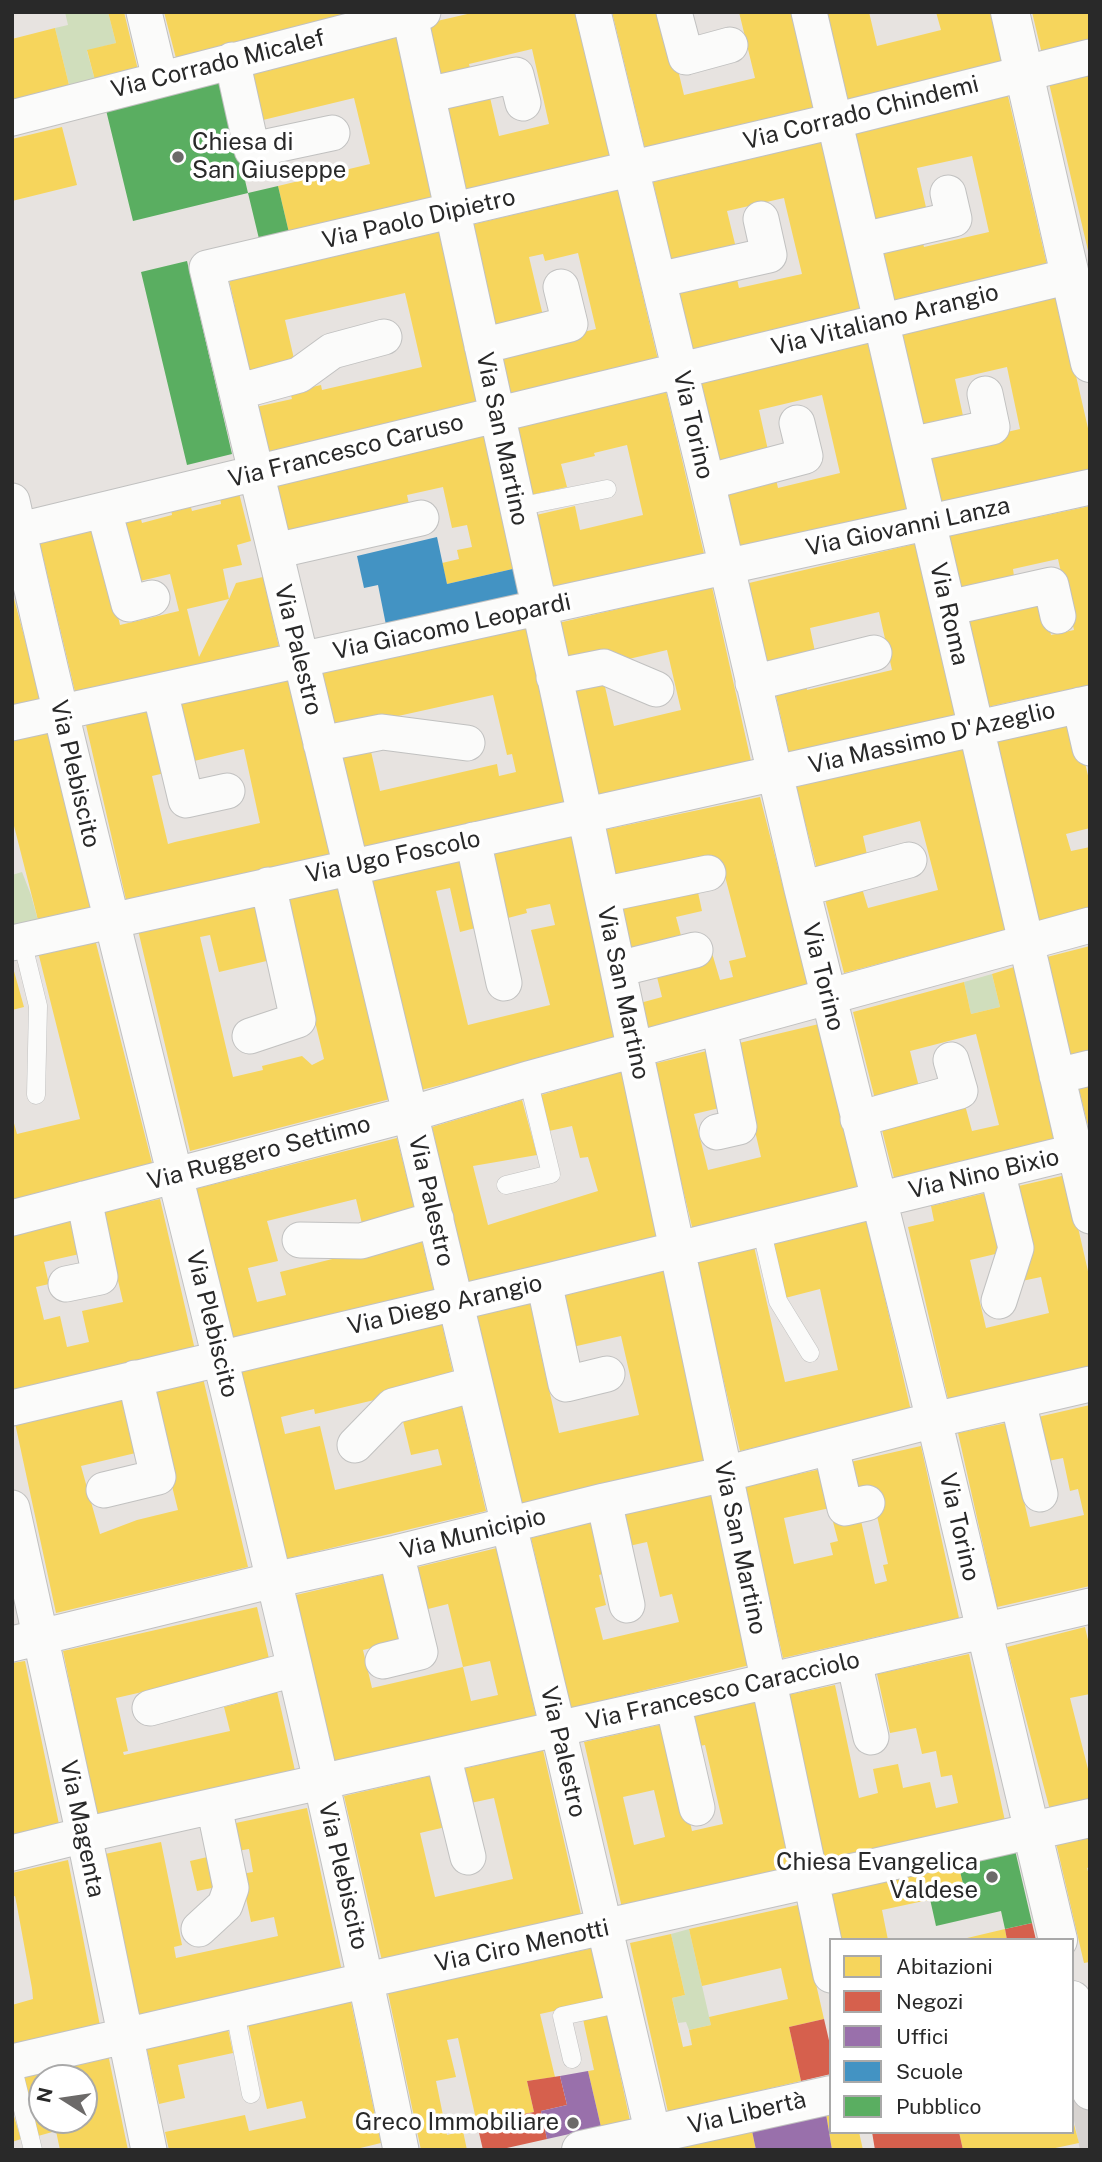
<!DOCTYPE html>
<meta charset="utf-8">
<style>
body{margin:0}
#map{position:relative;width:1102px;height:2162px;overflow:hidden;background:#e7e3e0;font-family:"Public Sans",sans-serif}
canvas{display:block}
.frame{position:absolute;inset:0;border:14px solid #292929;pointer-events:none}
.legend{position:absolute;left:829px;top:1938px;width:245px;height:196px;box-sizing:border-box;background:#fff;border:2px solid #a9a9a9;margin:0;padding:9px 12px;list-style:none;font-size:21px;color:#292929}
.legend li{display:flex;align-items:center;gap:14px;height:35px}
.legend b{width:35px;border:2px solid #a9a9a9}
.north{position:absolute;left:28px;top:2064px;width:70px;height:70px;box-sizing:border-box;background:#fff;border:2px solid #a9a9a9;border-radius:50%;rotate:282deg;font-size:19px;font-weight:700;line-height:28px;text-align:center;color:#292929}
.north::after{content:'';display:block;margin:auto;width:24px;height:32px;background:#6c6a69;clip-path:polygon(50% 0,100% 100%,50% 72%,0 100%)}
</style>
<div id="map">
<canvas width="1102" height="2162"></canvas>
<div class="frame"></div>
<ul class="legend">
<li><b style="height:19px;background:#f6d55c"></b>Abitazioni</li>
<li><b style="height:19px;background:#d6604d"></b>Negozi</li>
<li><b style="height:19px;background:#9970ab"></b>Uffici</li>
<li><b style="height:19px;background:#4393c3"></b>Scuole</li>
<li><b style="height:19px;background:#5aae61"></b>Pubblico</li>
</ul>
<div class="north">N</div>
</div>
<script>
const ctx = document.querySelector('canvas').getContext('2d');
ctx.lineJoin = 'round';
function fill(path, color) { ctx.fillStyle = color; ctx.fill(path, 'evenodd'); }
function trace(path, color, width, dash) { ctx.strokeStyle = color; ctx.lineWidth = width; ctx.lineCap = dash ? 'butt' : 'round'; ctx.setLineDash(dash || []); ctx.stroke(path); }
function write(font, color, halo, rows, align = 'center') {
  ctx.font = font + ' "Public Sans",sans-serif'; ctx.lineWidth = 7; ctx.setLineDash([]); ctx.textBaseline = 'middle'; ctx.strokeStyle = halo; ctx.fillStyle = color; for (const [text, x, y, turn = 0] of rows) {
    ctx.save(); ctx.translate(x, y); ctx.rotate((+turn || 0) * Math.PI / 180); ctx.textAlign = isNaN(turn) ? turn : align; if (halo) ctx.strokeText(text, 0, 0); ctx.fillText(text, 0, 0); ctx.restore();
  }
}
fill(new Path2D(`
 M65 12H108L116 43 87 51 96 84 69 85 55 28 68 25Z
 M22 872 31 895 39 924 12 929V875Z
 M992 974 1000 1007 971 1014 964 982Z
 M689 1929 711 2025 689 2030 686 2022 678 2023 672 1998 685 1995 671 1934Z`), '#d0debc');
fill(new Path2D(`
 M1090 2018V2150H1080L1072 2111V2021Z`), '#d7d3d0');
fill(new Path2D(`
 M108 12H124L139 74 96 84 87 50 116 43Z
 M164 12H374L177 62Z
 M476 12H578L613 161 464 196 441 100 488 89 499 136 549 124 532 49 469 64 472 75 438 83 424 24Z
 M612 12H664L684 95 755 78 739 12H792L815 107 645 149Z
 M827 12H869L877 46 941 30 936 12H992L1004 62 848 100Z
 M1032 12H1090V42L1042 54Z
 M55 28 69 85 12 100V39Z
 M399 30 439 201 290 237 278 186 370 164 354 98 263 120 250 66Z
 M1090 74V255H1089L1049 83Z
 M1008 96 1047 265 894 300 881 245 921 236 924 247 989 232 972 156 917 168 928 216 877 228 855 131Z
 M62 127 77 185 12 201V139Z
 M822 142 862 309 692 349 677 284 735 270 739 288 802 274 786 207 784 198 727 211 737 252 673 267 653 182Z
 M618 190 658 360 507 395 497 352 596 329 578 253 545 261 543 254 529 257 544 320 495 332 470 225Z
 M444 231 484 404 267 454 256 407 292 399 290 392 321 385 322 390 422 367 405 293 285 320 295 363 250 373 229 280Z
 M1058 297 1090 437V471L941 504 929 450 1020 429 1007 367 955 379 965 425 925 434 902 332Z
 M871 341 910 510 739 550 724 488 775 475 778 488 840 473 822 395 759 410 770 459 721 470 701 381Z
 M666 391 705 558 549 594 532 516 575 506 580 530 643 515 627 445 594 453 595 456 561 464 567 487 531 495 515 425Z
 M486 433 517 568 447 584 442 563 459 559 457 550 472 547 467 525 452 528 443 487 407 495 409 504 286 532 275 482Z
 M239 493 251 541 237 545 242 565 223 569 229 599 187 609 199 657 229 599 236 583 263 577 279 647 76 696 39 540 97 526 120 625 179 611 170 574 136 582 121 521 140 516 142 523 172 515 171 509 190 504 192 511 221 504 220 498Z
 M1090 506V685L987 707 967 615 1043 599 1051 635 1074 630 1058 559 1013 569 1014 576 960 588 949 536Z
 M919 543 959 714 789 754 774 687 805 680 807 690 892 670 879 612 810 628 817 661 769 672 749 583Z
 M712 587 751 761 595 797 570 686 603 678 614 726 681 710 667 650 616 662 614 652 567 663 558 623Z
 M12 591 42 703 12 709Z
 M528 625 567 804 361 850 340 754 370 747 380 791 497 764 499 776 516 772 512 754 507 755 493 695 335 730 322 671Z
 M291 678 331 858 127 904 86 725 151 710 165 773 152 776 168 844 175 842 260 823 244 749 190 762 177 704Z
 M1075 721 1090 784V828L1066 834 1071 851 1090 847V908L1039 921 992 741Z
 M47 730 92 911 39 924 12 818V738Z
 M961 743 1010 929 844 973 824 895 861 885 868 908 938 890 920 821 863 836 869 864 819 877 796 787Z
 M760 797 808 984 647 1030 640 1003 662 997 655 969 712 953 720 980 733 977 729 961 746 957 721 861 613 885 599 831Z
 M573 834 622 1040 421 1090 370 881 467 858 483 926 460 932 450 888 436 891 468 1025 550 1005 531 930 555 925 550 904 526 909 527 913 504 919 488 854Z
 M696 883 702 911 676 917 683 943 629 956 616 902Z
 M339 885 390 1099 190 1151 138 930 258 903 271 960 219 972 210 935 200 937 233 1077 263 1070 262 1066 302 1056 312 1065 324 1059 285 897Z
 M95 939 152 1163 12 1201V1116L17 1134 80 1119 38 952Z
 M1090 946V1060L1072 1064 1047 957Z
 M12 964 24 1007 12 1010Z
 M1014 967 1058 1141 895 1182 881 1126 965 1105 972 1131 999 1125 976 1034 910 1051 920 1091 876 1103 853 1012 964 982 971 1014 1000 1007 992 974Z
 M819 1024 859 1191 693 1231 653 1064 715 1049 728 1106 694 1114 708 1170 761 1157 735 1044Z
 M625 1070 665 1240 468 1286 432 1127 522 1100 537 1155 473 1166 488 1225 598 1191 588 1157 580 1158 572 1126 549 1131 541 1095Z
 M1090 1079V1129L1089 1130 1077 1082Z
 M397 1138 416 1214 363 1228 356 1199 267 1221 278 1261 248 1268 257 1302 286 1295 280 1272 421 1237 434 1291 233 1341 195 1189Z
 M1066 1175 1090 1280V1366L948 1399 908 1227 934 1221 931 1206 994 1191 1008 1251 970 1260 986 1328 1049 1313 1041 1277 1017 1282 1010 1188Z
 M160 1199 195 1350 12 1393V1233L76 1218 84 1253 44 1262 49 1284 36 1287 44 1320 60 1316 67 1347 89 1342 82 1311 123 1302 102 1212Z
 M866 1216 911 1411 740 1451 695 1256 753 1242 785 1382 838 1370 820 1289 785 1298 771 1238Z
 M667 1268 710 1461 519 1504 476 1312 535 1298 544 1340 538 1341 559 1433 639 1415 621 1336 568 1348 556 1294Z
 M442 1324 455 1381 315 1414 314 1409 281 1417 285 1434 320 1426 335 1490 442 1465 438 1449 411 1455 401 1413 460 1399 486 1511 285 1559 241 1372Z
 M203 1378 248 1567 56 1613 15 1423 130 1395 144 1451 81 1466 100 1534 137 1520 178 1510 148 1391Z
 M1090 1405V1586L997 1607 958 1433 1006 1423 1030 1527 1084 1515 1078 1489 1070 1491 1063 1458 1048 1461 1038 1417Z
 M921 1446 959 1618 783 1658 744 1486 821 1469 830 1508 784 1518 794 1564 833 1555 830 1543 838 1541 833 1522 860 1516 875 1584 887 1581 883 1565 888 1564 872 1494 854 1498 846 1463Z
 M716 1492 750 1665 571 1708 531 1538 597 1521 610 1572 599 1575 606 1605 595 1608 603 1640 679 1622 672 1594 660 1597 647 1542 629 1546 622 1515Z
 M497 1548 536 1716 335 1763 296 1595 390 1573 405 1640 363 1650 372 1688 463 1667 448 1604 420 1611 410 1569ZM490 1661 498 1695 471 1701 463 1667Z
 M257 1607 270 1663 116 1698 128 1751 123 1752 124 1755 230 1731 224 1707 251 1700 249 1693 276 1687 296 1775 97 1820 63 1651Z
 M1085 1627 1090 1649V1694L1070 1698 1090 1777V1804L1051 1814 1007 1647Z
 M969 1654 1005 1821 824 1861 787 1695 835 1685 859 1798 878 1793 873 1769 898 1764 903 1788 930 1782 936 1808 958 1803 952 1775 941 1777 936 1751 922 1754 916 1728 890 1733 877 1674Z
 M25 1661 60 1829 12 1841V1663Z
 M756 1702 793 1868 622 1908 584 1742 668 1723 692 1831 723 1824 705 1745 694 1747 687 1718ZM654 1790 665 1837 634 1845 623 1797Z
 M543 1750 582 1919 383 1965 344 1796 439 1774 450 1826 420 1833 435 1897 513 1879 494 1798 466 1804 458 1770Z
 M307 1808 343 1976 140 2020 105 1854 161 1842 182 1945 174 1947 176 1958 278 1936 274 1917 251 1922 241 1874 253 1872 249 1849 237 1851 231 1824Z
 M1090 1836V1867L1087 1868 1090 1878V1962L1084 1963 1056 1843Z
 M216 1855 222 1886 197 1891 190 1861Z
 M68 1860 101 2031 12 2051V2005L33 1999 32 1988 17 1906 15 1896 12 1897V1873Z
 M958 1863 965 1892 882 1910 888 1940H839L828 1892Z
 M798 1905 824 2019 789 2027 801 2081 668 2112 630 1943 671 1934 685 1995 672 1998 683 2047 692 2045 689 2030 711 2025 709 2017 788 1999 781 1968 702 1986 689 1929Z
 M1005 1929 1007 1940H963V1939Z
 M593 1948 604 2000 540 2014 555 2077 527 2081 534 2112 477 2124 458 2038 447 2040 456 2077 436 2081 447 2135 463 2131 467 2150H421L388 1993Z
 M351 2002 381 2143 352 2150H169L165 2132 245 2115 249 2131 306 2118 302 2101 267 2109 248 2024Z
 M607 2013 630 2121 601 2127 588 2071 594 2070 583 2019Z
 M228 2029 233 2053 178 2065 185 2098 159 2104 146 2046Z
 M108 2054 128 2150H60L56 2131 38 2136 23 2075ZM42 2078H84V2120H42Z
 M12 2110 21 2139 12 2142Z
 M831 2113V2132H859L863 2150H832L826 2114Z
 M1072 2117 1079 2143 1046 2150H963L959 2132H1072Z
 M752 2131 756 2150H673V2149Z`), '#f6d55c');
fill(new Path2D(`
 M1032 1923 1036 1940H1007L1005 1929Z
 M824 2019 831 2049V2074L801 2081 789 2027Z
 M560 2076 567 2105 541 2111 547 2139 498 2150H483L477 2124 534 2112 527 2081Z
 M872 2132H959L963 2150H875Z`), '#d6604d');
fill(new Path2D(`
 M588 2071 601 2127 547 2139 541 2111 567 2105 560 2076Z
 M826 2114 832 2150H756L752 2131Z`), '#9970ab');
fill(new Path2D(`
 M437 537 447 584 517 568 523 593 386 625 378 585 364 588 357 556Z`), '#4393c3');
fill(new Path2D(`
 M221 78 248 193 133 221 105 106Z
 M278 186 290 237 260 243 248 193Z
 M187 261 232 454 187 465 141 272Z
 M1015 1850 1032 1923 1005 1929 1001 1911 936 1926 930 1899 965 1892 958 1863Z`), '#5aae61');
const lane = new Path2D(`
 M517 507 607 489
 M22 941 38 1006 36 1095
 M506 1185 551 1174 528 1079
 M761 1228 778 1301 810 1353
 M235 2012 251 2094
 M572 2059 562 2016 622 2003
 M12 2065 33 2150`);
const street = new Path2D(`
 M144 12 160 79
 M409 12 585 815 831 1975
 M674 12 686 57 730 45
 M809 12 1090 1216
 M232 60 252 150 332 133
 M427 95 516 75 523 103
 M12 118 423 12
 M863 240 954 219 948 193
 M658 280 769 255 761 219
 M482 346 570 324 561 287
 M237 392 299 375 332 351 384 337
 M910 445 992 427 985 394
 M707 482 805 456 797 423
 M12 501C62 728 121 954 176 1180 256 1502 335 1824 401 2150
 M104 510 129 604 152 598
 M12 532 1070 276
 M275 551 421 518
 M948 608 1051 585 1058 616
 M554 677 604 667 656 689
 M753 683 874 653
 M160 691 186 800 227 791
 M1080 705 1090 748
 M12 723 1090 487
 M321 744 382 732 467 743
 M473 840 504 983
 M802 889 909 860
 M602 895 708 873
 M12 943 1090 703
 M618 969 695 950
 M250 1036 298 1020 268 885
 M1057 1076 1090 1068
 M858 1119 960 1091 951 1060
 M717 1132 739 1127 719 1027
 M997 1171 1016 1248 999 1301
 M12 1218 410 1114 528 1079 1090 925
 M300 1240 361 1241 436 1219
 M544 1282 566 1384 607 1374
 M66 1284 100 1277 84 1199
 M1018 1401 1040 1494
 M12 1408 544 1282 1090 1148
 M355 1445 393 1406 475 1384
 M831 1447 845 1508 867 1503
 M104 1490 158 1477 135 1378
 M604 1501 627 1605
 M12 1508 84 1835 149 2150
 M12 1644 274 1580 396 1553 604 1501 725 1474 934 1420 1090 1384
 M383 1661 420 1652 396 1553
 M854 1661 871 1737
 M673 1703 697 1808
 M150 1708 294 1669
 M443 1755 468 1857
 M12 1853 84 1835 673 1703 1090 1606
 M199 1929 225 1905 231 1888 214 1806
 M1079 2042 1090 2092
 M12 2062 367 1980 1032 1831 934 1420 802 889 707 482 593 12
 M653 2134 558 1729 207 268 834 121 1090 57`);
const secondary = new Path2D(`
 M1010 12 1090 363
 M1058 1940 1032 1831 1090 1818
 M1072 2000 1078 2030 1072 2039
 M581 2150 831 2095`);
trace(lane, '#c1c1c0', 19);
trace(street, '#c1c1c0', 37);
trace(secondary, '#c1c1c0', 40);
trace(lane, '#fbfbfa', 18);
trace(street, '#fbfbfa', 35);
trace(secondary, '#fbfbfa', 38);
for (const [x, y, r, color] of [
 [178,157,7,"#6c6a69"],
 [992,1877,7,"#6c6a69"],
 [573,2123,7,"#6c6a69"]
]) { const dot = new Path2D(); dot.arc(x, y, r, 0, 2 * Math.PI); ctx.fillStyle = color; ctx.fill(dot); trace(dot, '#fff', 2.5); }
write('24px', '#292929', '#fff', [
 ["Via Corrado Micalef",218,64,-14],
 ["Via Corrado Chindemi",861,113,-14],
 ["Via Paolo Dipietro",419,219,-13],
 ["Via Vitaliano Arangio",885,320,-14],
 ["Via Torino",693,425,77],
 ["Via San Martino",502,439,78],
 ["Via Francesco Caruso",346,451,-14],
 ["Via Giovanni Lanza",908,527,-12],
 ["Via Roma",949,614,77],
 ["Via Giacomo Leopardi",452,627,-12],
 ["Via Palestro",298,650,76],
 ["Via Massimo D'Azeglio",932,738,-13],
 ["Via Plebiscito",75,774,77],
 ["Via Ugo Foscolo",393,857,-12],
 ["Via Torino",823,977,76],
 ["Via San Martino",623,993,78],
 ["Via Ruggero Settimo",259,1153,-15],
 ["Via Nino Bixio",984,1174,-13],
 ["Via Palestro",431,1201,77],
 ["Via Diego Arangio",445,1305,-13],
 ["Via Plebiscito",212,1324,76],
 ["Via Torino",959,1527,77],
 ["Via Municipio",473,1534,-14],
 ["Via San Martino",740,1548,78],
 ["Via Francesco Caracciolo",723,1691,-13],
 ["Via Palestro",563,1752,77],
 ["Via Magenta",82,1829,78],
 ["Via Plebiscito",343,1876,77],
 ["Via Ciro Menotti",522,1946,-12],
 ["Via Libertà",747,2113,-13]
]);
write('24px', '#292929', '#fff', [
 ["Chiesa di",192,143,"left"],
 ["San Giuseppe",192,171,"left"],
 ["Chiesa Evangelica",978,1863],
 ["Valdese",978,1891],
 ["Greco Immobiliare",559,2123]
], 'right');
</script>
